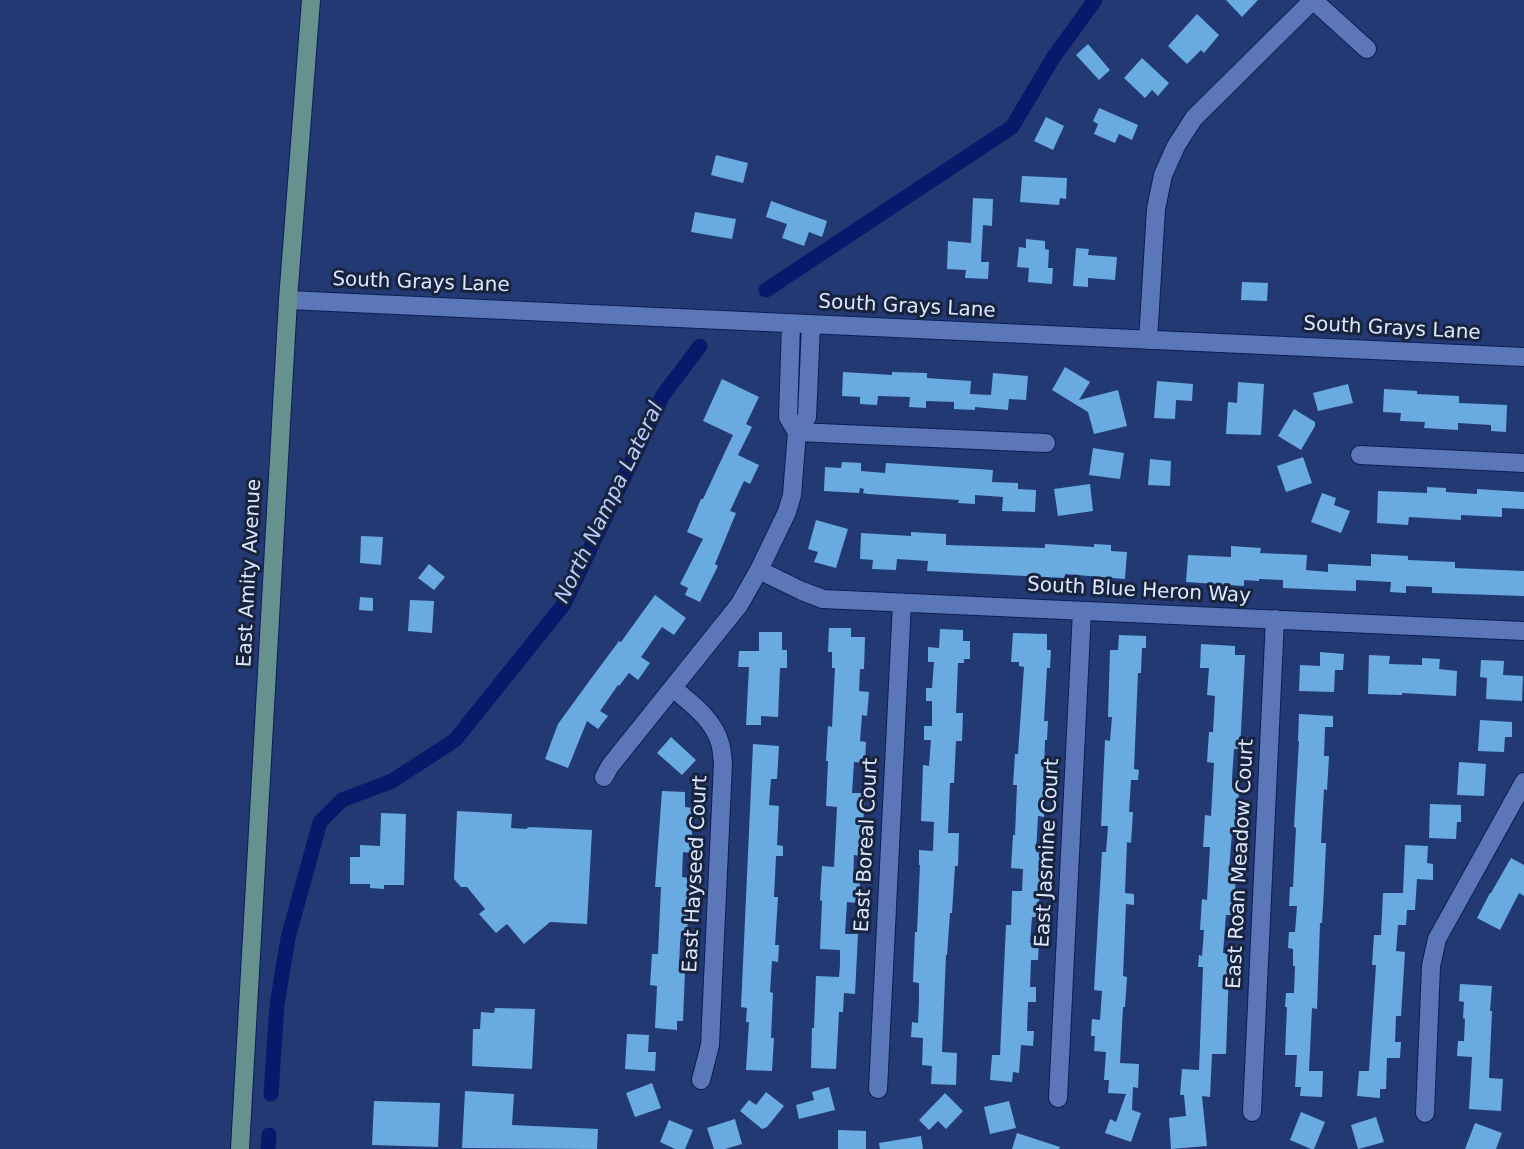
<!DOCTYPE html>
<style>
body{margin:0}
canvas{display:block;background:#233974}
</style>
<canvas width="1524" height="1149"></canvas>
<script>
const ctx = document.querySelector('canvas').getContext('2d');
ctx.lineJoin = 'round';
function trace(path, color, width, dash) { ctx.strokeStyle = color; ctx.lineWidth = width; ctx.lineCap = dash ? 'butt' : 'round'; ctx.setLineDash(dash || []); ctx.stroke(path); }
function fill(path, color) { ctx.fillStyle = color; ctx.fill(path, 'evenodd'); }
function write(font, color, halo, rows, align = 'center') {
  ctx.font = font + ' "DejaVu Sans",sans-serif'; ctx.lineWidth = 6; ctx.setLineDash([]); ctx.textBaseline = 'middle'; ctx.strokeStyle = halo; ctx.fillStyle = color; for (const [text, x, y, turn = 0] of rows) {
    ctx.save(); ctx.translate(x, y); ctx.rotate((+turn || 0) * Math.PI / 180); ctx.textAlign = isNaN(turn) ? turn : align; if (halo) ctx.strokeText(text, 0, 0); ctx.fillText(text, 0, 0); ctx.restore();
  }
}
trace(new Path2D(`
 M766 290 1012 127 1053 58 1095 0
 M271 1094 277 1005 288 938 320 822 342 800 392 781 455 740 564 604 663 395 700 346
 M268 1149 269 1135`), '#08196c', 15);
fill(new Path2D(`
 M1226 0H1258L1242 17Z
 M1197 14 1219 35 1204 53 1201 50 1187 64 1168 46Z
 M1088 44 1110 70 1099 80 1076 55Z
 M1142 58 1169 83 1158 96 1152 90 1145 98 1124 78Z
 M1099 108 1138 125 1132 140 1119 134 1115 143 1094 134 1098 124 1093 121Z
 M1046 117 1064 126 1053 150 1034 141Z
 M716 155 748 163 743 183 711 175Z
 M1022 176 1067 178 1066 199 1060 198 1059 205 1020 202Z
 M973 198 993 199 992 226 983 225 981 262H989L988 279 965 278 966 270 947 269 948 241 971 243Z
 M771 201 827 221 822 237 809 232 804 246 782 238 787 224 766 217Z
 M695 212 736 219 732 239 691 232Z
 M1026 239 1045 241V249L1049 250 1048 268H1053L1052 284 1028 282 1029 268 1017 267 1019 247 1026 248Z
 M1076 248 1089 249 1088 255 1117 257 1115 280 1088 278V287L1073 286Z
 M1242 282 1268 283 1267 301 1241 300Z
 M1065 367 1090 382 1079 400 1118 390 1127 426 1094 434 1088 412 1052 390Z
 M843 372 892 375V372L927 373V378L971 381 970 394 991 395 993 373 1028 376 1026 400 1009 399 1008 410 975 407V410L954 409V402L926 401V408L909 407 910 397 878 396 877 405 860 404V397L842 396Z
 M722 379 759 397 746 424 752 427 738 455 759 465 750 484 744 481 730 511 736 513 715 564 718 566 700 602 685 595 688 588 680 584 703 539 687 532 701 499H703L733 435 703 421Z
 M1157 381 1193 384 1192 401 1176 400 1175 419 1154 418Z
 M1238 382 1264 384 1261 435 1226 434 1228 402 1237 403Z
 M1348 384 1353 403 1318 411 1313 393Z
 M1384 389 1417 391V394L1459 396V403L1507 405 1506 432 1491 431V425L1458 423V430L1424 428 1425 422 1400 421 1401 413 1383 412Z
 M1294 409 1315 422V426L1301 450 1278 436Z
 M1093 448 1124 453 1120 479 1089 475Z
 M1303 457 1312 483 1286 492 1277 466Z
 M1150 459 1171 461 1170 486 1148 485Z
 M842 462 861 463V471L885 473 886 463 993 470 992 482 1018 483V489L1036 490 1035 512 1002 511 1003 497 975 495V504L958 503 959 500 868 494 863 493 864 489 860 488 859 493 824 491 825 467 841 468Z
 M1090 484 1093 511 1058 516 1054 489Z
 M1427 487 1446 488V492L1477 494V489L1524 492V509L1502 508V517L1461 515V520L1409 517 1408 525 1377 523 1378 491 1427 493Z
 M1322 493 1336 498 1334 505 1350 511 1341 533 1311 522Z
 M816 520 848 529 836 568 814 562 818 552 808 549Z
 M911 532 946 534V545L1045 548V544L1094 547V544L1111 545V551L1127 552 1125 579 1065 574V578L927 571 928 561 897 559 896 570 872 569 873 560 860 559 861 533 911 536Z
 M361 536 383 537 381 565 360 563Z
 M1231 546 1261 548 1260 553 1307 555 1306 570 1328 572V564L1371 566V554L1408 556V560L1455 562V568L1524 571V596L1432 593V587L1406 586V593L1390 592 1391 582 1356 580V591L1283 588V580L1259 579V581L1244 580V586L1186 582 1188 555 1231 557Z
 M429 564 445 577 434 590 418 578Z
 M655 595 686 618 674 635 662 627 641 657 650 663 638 680 629 673 619 686 618 685 600 711 608 716 598 729 587 721 568 768 545 759 558 724 590 680 619 641 621 642Z
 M360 597 373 598V611L359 610Z
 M410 600 434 601 432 633 408 631Z
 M829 628H851V637H865L864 669H860L859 691 869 692 867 716 862 715 860 741 866 742 865 763 854 762 852 793H865L861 856 854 855 853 883H860L859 903 847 902 845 934H858L855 994 844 993 843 1012H839L836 1069 811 1068 812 1028H814L816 976 839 977 840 965V950L820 949 822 901 820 900 822 866 834 867 837 807 826 806 828 761H826L828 726 832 727 835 668H832V652H828Z
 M940 629 963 630V641H970V659H964V663H958L956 713H963L962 741H956L954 783H950L948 833H959L958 866H955L952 913H950L947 955H946L942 1052 957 1053 956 1085 931 1084 932 1066 922 1065 923 1038 911 1037 912 1022 918 1023 919 1000V983L913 982 915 932H917L920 865H919V850L933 851 934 822 921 821 923 765 929 766 931 740H924V726H932V701H926V688H932L934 662H928V647L939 648Z
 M759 632H782V650H787V668H780L778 717 761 716V725H746L749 667H738L739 651H759Z
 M1013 633 1047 634V650H1051L1050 668H1047L1044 721H1048L1047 740H1045L1043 800H1045L1044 817 1038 816 1036 852 1042 853 1038 917H1032L1030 943H1039L1038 960H1031L1030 987H1036V1002H1028L1027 1031H1034L1033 1046 1021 1045 1019 1073 1013 1072 1012 1082 990 1080 992 1055H1000L1006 925H1011L1012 891H1022L1023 869 1011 868 1013 835H1015L1017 785H1013L1015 754H1018L1024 667 1019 666V662H1011Z
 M1119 635 1146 636V648H1142L1141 673H1138L1134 769 1139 770 1138 780H1131L1129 812H1133L1131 843 1127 842 1125 893 1134 894V905L1126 904 1123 976 1127 977 1125 1007H1123L1120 1063 1139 1064 1138 1088 1133 1087 1132 1110 1141 1113 1131 1142 1105 1133 1110 1119 1116 1122 1126 1094 1108 1093 1109 1080H1104L1106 1052 1094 1051 1095 1036H1091L1092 1019 1100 1020 1102 991 1094 990 1102 852H1106L1108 826H1101L1105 740 1110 741 1112 717H1108L1110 650H1118Z
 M1201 644 1235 646V655H1245L1240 749H1234L1232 778V788H1239L1237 833 1232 832 1229 871 1236 872 1234 915H1226L1223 953 1233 954 1231 969H1229L1226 1054H1212L1210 1097 1202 1096 1207 1146 1171 1149 1169 1118 1186 1116 1184 1095H1180L1182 1069 1199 1070 1203 967H1198L1199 955 1202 956 1204 930H1200L1202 899 1207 900 1210 847H1203L1205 815 1211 816 1214 763 1207 762 1209 732H1213L1215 696 1207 695 1209 668H1200Z
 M1320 652 1344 654 1343 670H1335L1334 692 1299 691 1300 665 1320 666Z
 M1369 655 1390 656 1389 664 1422 665V658L1440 659 1439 669 1457 671 1456 696 1402 693V695L1368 694Z
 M1481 660 1504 661 1503 675 1523 676 1522 701 1486 699 1487 678 1480 677Z
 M1299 714 1333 716V727H1325L1324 756H1329L1327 790 1324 789 1321 843H1326L1324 889 1322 923H1320L1317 1009 1312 1008 1309 1071H1323L1322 1097 1300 1096 1301 1087H1295L1297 1055H1285L1287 1007H1285L1286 993H1294L1295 966H1293V949L1288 948 1289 932H1295L1297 906H1289L1290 887H1293L1296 828 1294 827 1299 741H1298Z
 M1480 720 1512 722V737H1505L1504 752 1478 751Z
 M671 737 696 760 682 775 657 753Z
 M753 744 779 746 777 779H771L769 805 779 806 777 845 783 846V856H776L774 897H778L775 945H779L778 962 772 961 770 992 773 993 771 1038H774L772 1071 746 1070 749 1022H746L747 1008 741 1007Z
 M1459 762 1486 764 1484 796 1457 795Z
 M662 791 685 792V807L693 808 691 853 683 852 682 877 689 878 688 918 687 934H681L680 943 679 970H685L683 1021H677V1030L655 1028 657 986 650 985 652 954H658L661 887H655Z
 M1430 804 1461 805V822H1457L1456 839 1429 838Z
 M457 811 512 814 511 828 526 829 529 827 592 830 587 924 550 922 524 944 507 924 496 933 479 914 485 909 467 887H461L454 879Z
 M381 813 406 814 404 885H384V889L370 888V884H350V857H360V845L380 846Z
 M1405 845 1428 846 1427 863 1433 864V880L1417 879 1415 910H1407L1406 925H1398L1396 951 1405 952 1401 1016H1396L1395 1042H1401L1400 1058H1387L1386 1089H1380V1098L1357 1096 1359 1071H1369L1376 965H1372L1374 935H1381L1383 893H1403Z
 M1511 858 1524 865V896L1519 893 1500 930 1477 918 1490 893H1491Z
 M1460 984 1492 986 1490 1011H1492L1489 1078 1503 1079 1501 1111 1469 1109 1472 1057 1457 1056 1458 1041H1464L1465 1019 1463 1018 1464 1002 1459 1001Z
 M495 1008 535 1009 532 1069 472 1066 473 1029H480L481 1012 494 1013Z
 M627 1034 649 1035 648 1052H656L655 1071 625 1069Z
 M652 1083 661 1108 635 1117 626 1093Z
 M829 1087 835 1110 799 1119 796 1105 814 1100 812 1092Z
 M465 1091 514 1094 512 1125 598 1129 597 1149 462 1148Z
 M766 1092 784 1106 767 1127 762 1129 740 1111 749 1100 756 1105Z
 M945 1093 963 1111 946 1129 938 1121 929 1130 919 1120Z
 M374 1101 440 1103 438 1147 372 1145Z
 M1009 1101 1016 1128 990 1134 984 1107Z
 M1301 1112 1325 1122 1314 1149H1311L1290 1140Z
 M1376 1117 1384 1142 1358 1149 1351 1125Z
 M735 1119 742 1144 725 1149H714L707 1128Z
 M669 1120 693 1130 685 1149H675L660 1142Z
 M1475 1123 1502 1133 1496 1149H1465Z
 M838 1130 866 1131V1149H838Z
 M1017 1133 1060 1147 1059 1149H1012Z
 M921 1136 923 1149H880L879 1143Z`), '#69aae1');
const minor = new Path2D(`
 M1313 0 1367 49
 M288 300C700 318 1112 339 1524 357
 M791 324 788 417 797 432 807 417 811 325
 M1148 340 1156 209 1163 175 1176 146 1194 118 1313 0
 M1360 455 1524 463
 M759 570 802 591 823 599 1524 631
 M673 688C692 704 713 719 720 743 722 749 722 756 723 763L710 1045 701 1080
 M604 777 610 766 739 605 759 570 787 512 792 495 797 432 1046 443
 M878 1089 902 603
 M1058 1098 1082 611
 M1252 1112 1275 619
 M1425 1113 1431 966 1437 939 1524 782`);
const major = new Path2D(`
 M240 1149 288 300 311 0`);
trace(minor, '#0c1d56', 20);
trace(major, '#0c1d56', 20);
trace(minor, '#5c77b8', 18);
trace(major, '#67918e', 18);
write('20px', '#dde7fd', '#18233e', [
 ["South Grays Lane",421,283,2],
 ["South Grays Lane",907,307,3],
 ["South Grays Lane",1392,329,3],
 ["East Amity Avenue",250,573,-87],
 ["South Blue Heron Way",1139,591,3],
 ["East Boreal Court",867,845,-87],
 ["East Jasmine Court",1048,853,-87],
 ["East Roan Meadow Court",1241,864,-87],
 ["East Hayseed Court",696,874,-87]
]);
write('italic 21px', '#b8cdfc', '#18233e', [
 ["North Nampa Lateral",610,503,-64]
]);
</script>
